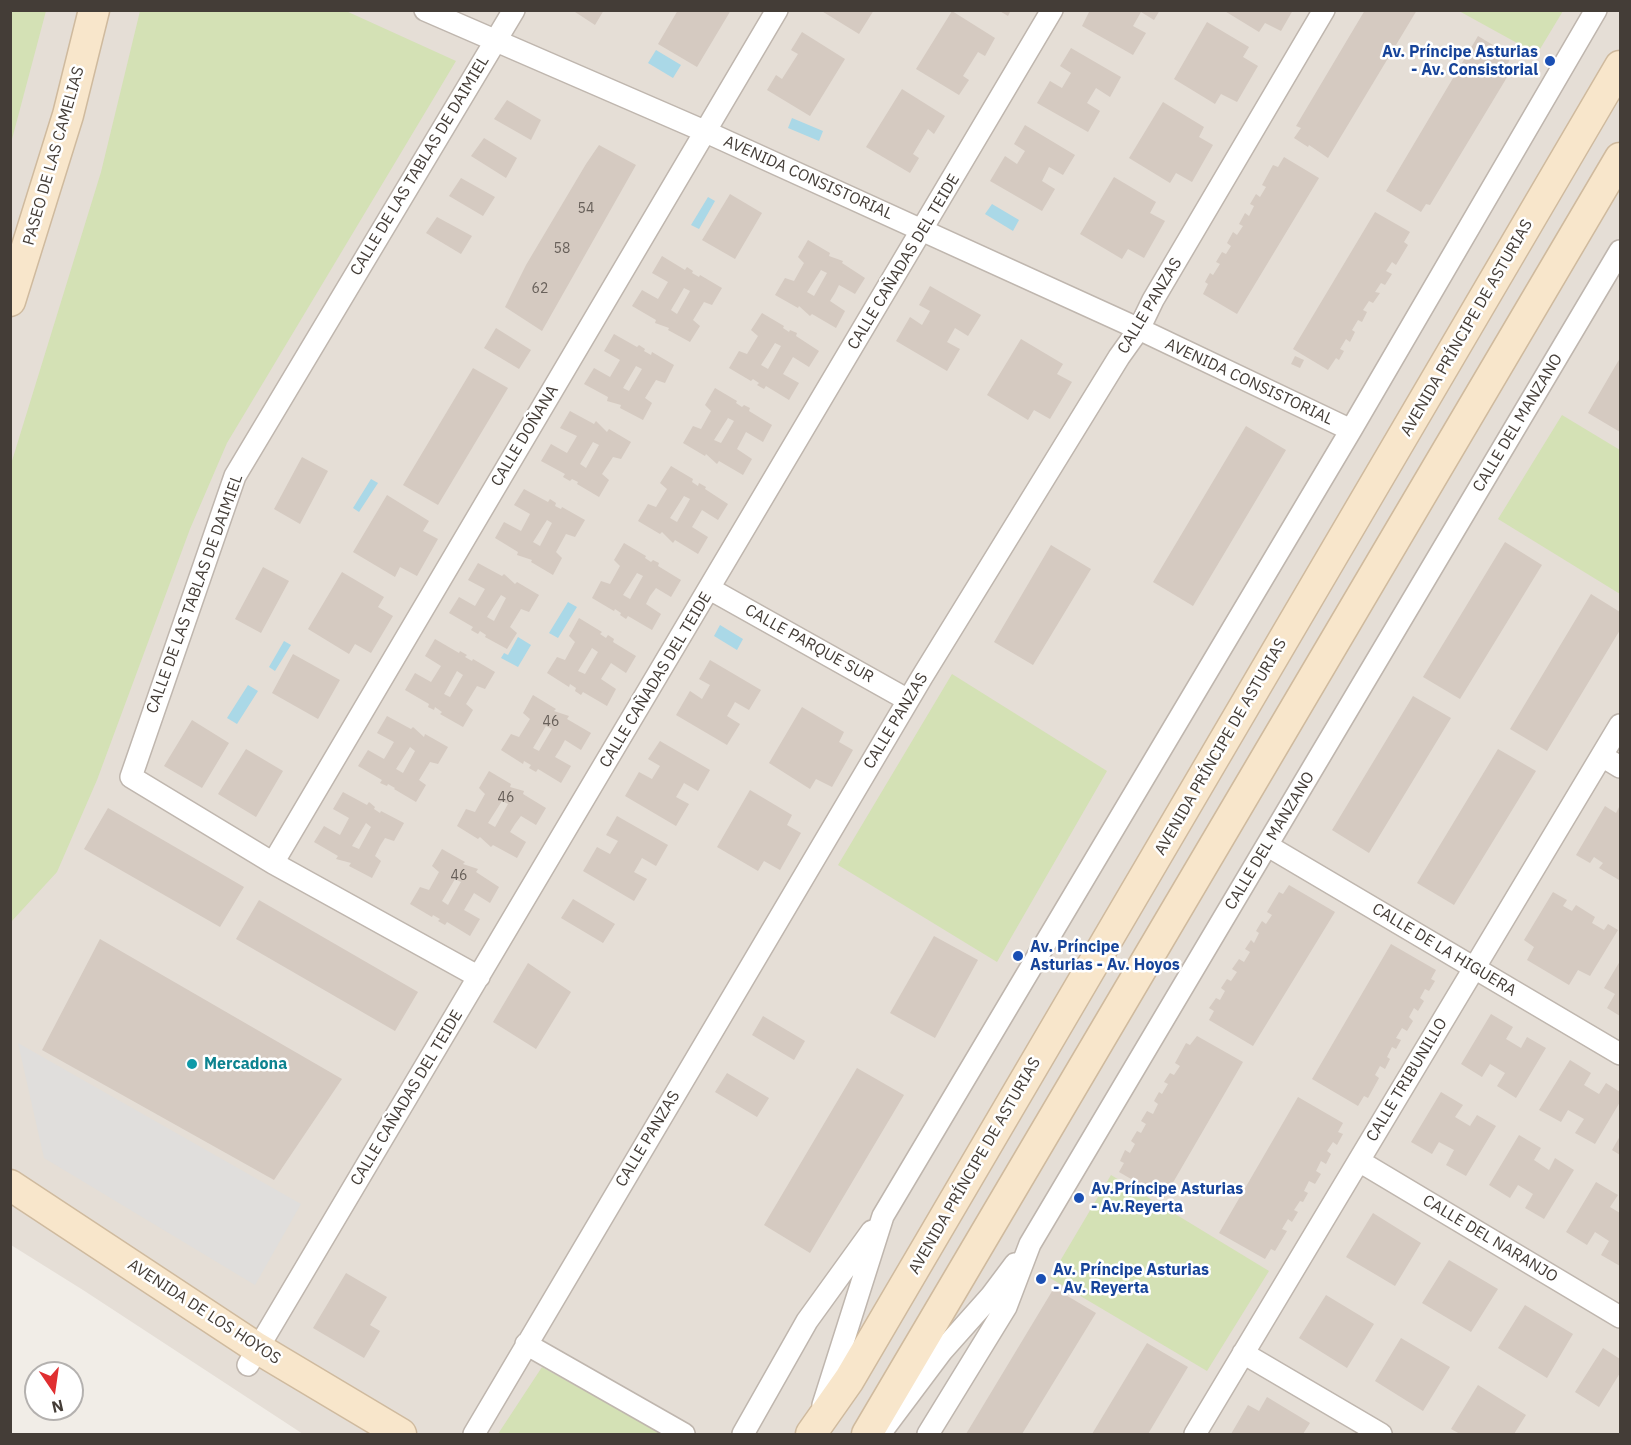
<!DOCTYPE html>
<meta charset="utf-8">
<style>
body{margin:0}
#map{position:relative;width:1631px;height:1445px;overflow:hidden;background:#f1ede7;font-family:"IBM Plex Sans",sans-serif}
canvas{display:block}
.frame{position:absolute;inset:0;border:12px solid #443d37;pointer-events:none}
.north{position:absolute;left:24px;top:1361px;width:60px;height:60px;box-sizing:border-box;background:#fff;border:2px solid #b4b1af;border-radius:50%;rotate:167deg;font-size:16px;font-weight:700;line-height:24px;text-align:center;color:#443d37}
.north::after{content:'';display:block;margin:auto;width:21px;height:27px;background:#e02f31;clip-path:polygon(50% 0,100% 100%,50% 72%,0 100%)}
</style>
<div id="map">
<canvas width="1631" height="1445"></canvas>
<div class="frame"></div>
<div class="north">N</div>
</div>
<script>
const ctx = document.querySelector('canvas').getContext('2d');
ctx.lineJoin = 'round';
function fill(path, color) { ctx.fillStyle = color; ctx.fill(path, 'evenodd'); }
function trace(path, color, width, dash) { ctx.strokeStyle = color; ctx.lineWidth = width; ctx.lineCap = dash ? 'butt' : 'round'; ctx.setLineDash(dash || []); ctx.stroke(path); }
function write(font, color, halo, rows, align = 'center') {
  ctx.font = font + ' "IBM Plex Sans",sans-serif'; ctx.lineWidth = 5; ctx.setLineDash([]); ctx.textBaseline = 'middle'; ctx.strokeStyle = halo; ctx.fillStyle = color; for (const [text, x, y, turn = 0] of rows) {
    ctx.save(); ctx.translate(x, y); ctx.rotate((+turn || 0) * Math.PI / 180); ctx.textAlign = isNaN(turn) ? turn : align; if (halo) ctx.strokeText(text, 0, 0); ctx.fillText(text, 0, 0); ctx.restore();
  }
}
fill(new Path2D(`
 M10 11H1620V1434H303L83 1290 11 1245Z`), '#e5ded6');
fill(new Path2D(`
 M11 10 46 11 11 143 10 11Z
 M140 11H346L456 61 227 443 190 529 97 780 57 872 11 922V464L101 172Z
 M1459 11 1563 10V11L1537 54Z
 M1562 415 1620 450V594L1498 519Z
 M952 674 1107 771 997 962 838 865Z
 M1111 1175 1269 1271 1207 1371 1050 1278Z
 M542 1367 662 1434H498Z`), '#d4e1b5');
fill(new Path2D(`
 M18 1043 301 1204 255 1285 44 1158Z`), '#e0dedc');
fill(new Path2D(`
 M656 50 681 65 673 78 648 63Z
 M792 118 823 131 819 141 788 128Z
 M708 197 715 201 699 229 691 225Z
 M992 204 1019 220 1013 231 985 214Z
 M371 479 378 483 359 512 353 508Z
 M568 602 577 607 558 638 549 633Z
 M720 625 743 639 737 650 714 636Z
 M518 637 531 645 518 667 501 658 504 653 508 655Z
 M284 641 291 645 275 671 269 667Z
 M248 685 258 691 237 724 227 718Z`), '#aad8e7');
fill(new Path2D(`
 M572 10H604L595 25Z
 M678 10H731L697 67 658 44Z
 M820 10H874L859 34Z
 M998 10H1011L1008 16Z
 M1090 10H1160L1154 20 1141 12 1133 26 1146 33 1133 55 1082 26Z
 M1223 10H1293L1281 31 1265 23 1259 32Z
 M1365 10H1417L1328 158 1309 145 1308 147 1294 138 1301 128 1296 126Z
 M952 11 995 38 985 56 978 52 963 76 969 80 959 95 916 69Z
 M1207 22 1249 47 1243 57 1258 66 1237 102 1221 94 1215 104 1174 79Z
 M802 32 845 59 810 116 767 90 776 75 782 79 798 54 791 50Z
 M1478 36 1511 56 1507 66 1512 69 1430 205 1426 204 1421 212 1386 191Z
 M1071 48 1121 77 1110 97 1096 88 1087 103 1100 111 1088 132 1037 103 1050 81 1062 88 1071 73 1060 66Z
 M902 89 945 116 934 134 928 129 913 154 919 158 910 173 866 147Z
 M507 100 541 120 531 140 494 119Z
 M1163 102 1204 127 1199 137 1213 145 1192 182 1176 173 1170 183 1129 158Z
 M1025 125 1075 155 1063 175 1049 167 1042 181 1055 189 1042 211 990 181 1005 156 1017 164 1025 151 1014 144Z
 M484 138 517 158 506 178 471 156Z
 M599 145 636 165 542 331 505 307 526 265 586 164Z
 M1284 157 1319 178 1237 314 1203 294 1208 284 1205 282 1210 273 1213 275 1220 264 1216 262 1222 252 1226 254 1231 246 1227 243 1233 232 1237 235 1243 226 1239 224 1245 213 1249 216 1254 206 1250 204 1256 194 1260 197 1266 187 1262 185 1273 165 1278 167Z
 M1114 177 1156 202 1150 213 1165 221 1144 258 1128 249 1122 259 1080 234Z
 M461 178 495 197 483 216 449 196Z
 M730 194 762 213 735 259 702 240Z
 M1375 212 1410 232 1404 242 1408 245 1396 265 1392 262 1386 271 1392 274 1385 285 1381 283 1375 292 1380 293 1373 303 1369 301 1363 310 1367 312 1362 322 1358 320 1352 330 1355 332 1350 342 1346 339 1340 349 1344 351 1339 360 1336 358 1328 370 1293 349Z
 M437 217 472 236 461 254 426 233Z
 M808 240 830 253 829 256 843 261 842 263 865 278 855 294 839 285 835 293 830 301 845 311 836 328 812 314 810 316 799 306 798 308 775 295 785 278 794 281 804 263 798 257ZM821 270 827 273 814 296 807 292Z
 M662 256 685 270 687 267 693 271 692 273 699 277 700 275 722 288 712 305 704 302 693 320 700 326 690 342 668 330 669 328 655 323 656 320 632 306 642 290 658 299 668 282 652 273ZM684 288 690 291 677 314 671 310Z
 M930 286 981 315 968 336 955 328 947 342 960 349 947 371 896 341 910 317 922 325 930 311 919 305Z
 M762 313 784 326 783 328 789 332 790 330 797 333 796 336 819 351 809 367 793 357 783 374 799 383 789 400 766 386 764 389 757 385 759 383 753 379 751 381 729 368 739 351 747 354 758 336 751 330ZM775 343 781 346 768 369 761 365Z
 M496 328 531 350 519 369 484 348Z
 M614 334 637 347 639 345 645 349 644 351 651 355 652 352 674 365 665 383 656 380 651 388 645 398 652 403 643 420 620 408 621 405 607 401 608 397 584 384 594 368 610 377 620 360 604 351ZM636 366 642 369 629 391 623 388Z
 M1021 339 1063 364 1057 374 1072 382 1050 419 1034 410 1028 420 987 395Z
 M1295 356 1304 360 1300 368 1291 364Z
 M1620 358V432L1588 413Z
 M473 368 508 388 438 505 403 485Z
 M715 388 737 401 736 403 742 407 744 405 750 408 749 411 772 425 763 442 746 432 737 449 752 459 743 475 719 461 717 464 706 454 705 456 683 443 693 426 701 429 711 411 705 405ZM728 418 734 421 721 443 714 440Z
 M570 411 594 424 596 421 607 432 609 429 631 442 621 459 613 457 602 474 609 480 599 497 577 484 578 482 572 479 570 481 563 477 565 474 541 461 551 444 567 453 577 436 560 428ZM593 442 599 445 586 468 580 464Z
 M1246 426 1286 450 1193 606 1153 582Z
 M302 457 328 471 300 524 274 509Z
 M671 466 693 479 692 482 698 486 699 483 706 487 705 489 728 504 718 520 702 510 692 527 708 537 698 554 675 540 673 543 662 532 660 534 638 521 648 504 656 507 667 489 660 483ZM684 496 690 499 677 522 670 518Z
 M524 489 548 502 550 499 556 503 555 506 561 509 562 507 585 520 575 537 566 534 556 552 562 558 553 575 531 562 532 560 517 555 518 552 495 538 504 522 521 531 530 514 514 505ZM547 520 552 523 540 546 533 542Z
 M387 495 429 521 423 531 438 539 417 576 400 567 395 577 353 552Z
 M1505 542 1542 565 1460 699 1423 677Z
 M624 543 646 556 645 558 651 562 653 560 659 563 658 566 681 580 671 597 656 588 650 596 646 604 661 614 652 630 628 616 626 619 620 615 621 613 615 609 614 611 592 598 601 581 610 584 620 566 614 560ZM637 573 643 576 630 599 623 595Z
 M1051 545 1091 569 1033 665 994 642Z
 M478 563 502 576 504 574 515 584 517 582 539 595 529 612 521 609 510 627 517 633 507 649 485 637 486 635 480 631 478 634 471 630 473 627 449 613 459 597 475 606 485 589 468 580ZM501 595 506 598 494 621 487 617Z
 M263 567 289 581 261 633 235 619Z
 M342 572 384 597 378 607 393 616 371 653 355 644 349 654 308 629Z
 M1591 594 1620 612V630L1547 751 1510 729Z
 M579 618 602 632 600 634 606 638 608 635 614 639 613 642 636 656 626 673 611 663 601 679 616 689 607 706 583 692 581 695 575 691 576 688 570 684 569 687 547 673 557 657 565 660 575 642 569 636ZM592 648 598 652 585 674 578 671Z
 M435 639 459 653 460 651 467 655 465 657 472 661 473 659 495 672 485 689 477 686 466 704 473 710 463 727 440 714 442 712 435 707 434 710 428 707 429 704 405 690 415 673 431 682 441 666 425 656ZM457 671 463 675 450 697 444 694Z
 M293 654 340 680 318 719 272 693Z
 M710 660 761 690 749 710 735 702 727 716 740 724 727 745 676 715 690 691 702 699 710 685 699 679Z
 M533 695 556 709 554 711 569 716 567 719 591 733 581 750 565 740 560 749 555 757 571 766 561 783 538 769 536 772 529 768 531 765 524 761 523 764 501 750 511 734 519 737 530 719 523 713ZM546 726 552 729 539 751 533 748Z
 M1413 696 1451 718 1369 853 1332 830Z
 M802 707 844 732 839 742 853 750 832 787 816 779 810 789 769 763Z
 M387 716 411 729 413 727 424 737 425 734 448 747 438 764 430 762 419 780 426 785 416 802 394 789 395 788 388 784 387 786 380 783 382 780 358 766 368 750 384 759 394 742 377 733ZM410 747 415 751 403 773 396 769Z
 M192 720 229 743 202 788 164 766Z
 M660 741 710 770 698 791 684 783 676 797 689 804 676 826 625 796 639 772 652 779 660 766 648 759Z
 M246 749 283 771 256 817 218 794Z
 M1498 749 1536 771 1454 905 1417 883Z
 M489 771 511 784 510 787 524 791 523 794 546 808 536 825 521 816 515 824 510 832 526 842 517 858 493 845 491 847 480 837 478 839 457 826 466 809 475 812 485 794 479 788ZM502 801 508 804 495 827 488 823Z
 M750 790 792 815 787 825 801 833 780 870 764 861 758 871 717 847Z
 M343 792 367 805 369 802 375 807 374 809 380 813 381 811 404 823 394 841 385 838 380 846 375 856 381 861 372 878 349 866 351 863 336 859 338 856 314 842 324 826 340 835 349 818 333 809ZM366 823 371 827 359 849 352 846Z
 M1620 805V877L1619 880 1599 868 1603 863 1594 857 1590 863 1576 855 1605 806 1616 813Z
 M108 808 244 887 220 927 84 849Z
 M617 816 668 845 656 866 642 858 634 872 647 879 634 901 583 871 597 847 610 854 618 841 606 835Z
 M442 849 465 862 463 864 478 869 476 872 499 887 490 903 474 893 464 910 480 919 470 936 447 922 445 925 438 921 440 919 433 915 432 917 410 904 420 887 429 890 439 872 432 866ZM455 879 461 882 448 905 442 901Z
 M1289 885 1335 912 1253 1046 1209 1020 1214 1011 1209 1008 1216 998 1220 1000 1225 991 1221 988 1227 979 1231 981 1237 972 1232 969 1239 959 1244 962 1250 952 1245 949 1251 940 1254 943 1259 933 1256 931 1262 921 1266 924 1272 915 1267 912 1279 892 1283 894Z
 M1553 892 1567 900 1563 906 1572 911 1576 905 1595 917 1592 923 1604 930 1608 924 1618 930 1590 976 1578 970 1569 985 1527 960 1534 947 1524 940Z
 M573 899 615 924 603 943 561 918Z
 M259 900 418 992 395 1031 236 939Z
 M934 936 978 960 935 1038 890 1013Z
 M100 939 342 1079 274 1180 42 1050Z
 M1391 944 1436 970 1431 979 1435 981 1429 991 1425 989 1420 998 1424 1001 1418 1011 1414 1008 1409 1017 1413 1021 1407 1031 1402 1028 1396 1038 1401 1040 1396 1049 1392 1047 1387 1057 1390 1059 1385 1069 1380 1066 1375 1075 1379 1078 1368 1098 1364 1096 1358 1106 1312 1079Z
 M1620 961V1016L1607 1008 1615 994 1604 988Z
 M528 963 571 992 536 1049 493 1022Z
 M1491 1014 1513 1027 1506 1039 1521 1048 1527 1037 1546 1048 1516 1098 1497 1086 1505 1073 1490 1064 1482 1077 1461 1064Z
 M763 1016 805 1041 794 1060 752 1035Z
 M1197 1036 1243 1062 1164 1198 1119 1172 1124 1163 1120 1161 1125 1150 1130 1153 1135 1144 1131 1141 1137 1131 1141 1133 1146 1124 1141 1121 1147 1111 1153 1114 1158 1104 1154 1101 1159 1092 1162 1094 1168 1084 1164 1082 1170 1073 1174 1075 1180 1066 1175 1063 1186 1043 1190 1045Z
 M1570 1060 1591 1073 1584 1085 1599 1094 1606 1083 1620 1092V1102L1595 1144 1575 1133 1584 1119 1568 1110 1561 1122 1539 1110Z
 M857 1068 904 1095 810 1253 764 1225Z
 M727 1073 769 1098 757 1117 715 1092Z
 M1441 1092 1463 1105 1455 1117 1470 1126 1477 1115 1496 1126 1466 1176 1446 1165 1454 1150 1439 1142 1432 1154 1411 1142Z
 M1298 1097 1343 1123 1338 1132 1343 1134 1337 1145 1333 1142 1327 1151 1331 1154 1326 1164 1321 1161 1316 1171 1321 1174 1315 1184 1309 1181 1304 1191 1308 1193 1303 1202 1300 1201 1294 1210 1298 1212 1292 1222 1288 1219 1282 1229 1287 1231 1275 1251 1271 1249 1265 1259 1219 1233Z
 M1519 1135 1541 1148 1534 1160 1549 1170 1555 1158 1574 1170 1544 1219 1525 1208 1533 1194 1518 1185 1510 1198 1489 1185Z
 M1620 1136V1155L1612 1150Z
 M1596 1182 1618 1195 1610 1207 1620 1213V1266L1601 1255 1609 1241 1595 1232 1587 1245 1566 1232Z
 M1373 1213 1421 1243 1395 1286 1346 1257Z
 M1449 1260 1498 1289 1471 1332 1422 1303Z
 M346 1273 387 1297 370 1325 380 1331 364 1358 313 1328Z
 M1054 1288 1096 1313 1022 1434H966Z
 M1326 1295 1374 1324 1347 1368 1299 1338Z
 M1525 1305 1573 1334 1547 1378 1498 1348Z
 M1401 1338 1450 1367 1423 1411 1375 1381Z
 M1147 1343 1188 1367 1148 1434H1092Z
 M1603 1348 1620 1359V1373L1599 1407 1575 1392Z
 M1478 1385 1526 1415 1514 1434H1460L1451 1429Z
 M1267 1397 1310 1423 1303 1434H1231L1248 1405 1259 1411Z`), '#d5cac1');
const street = new Path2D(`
 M425 10 704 131 1139 329 1351 430
 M710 589 908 700
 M1602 756 1620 767
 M1268 846 1620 1054
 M273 863 777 10
 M479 977 273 863 131 777 235 476 514 10
 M1359 1161 1620 1317
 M526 1344 684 1434
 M1243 1353 1381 1434
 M248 1365 1052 10
 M823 1405 883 1216 1351 430 1596 10
 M885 1427 942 1351 991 1296 1015 1264
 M474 1434 922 677 1119 357 1139 329 1153 300 1324 10
 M743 1434 807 1321 872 1231
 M928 1434 1006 1307 1030 1244 1620 251
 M1195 1434 1620 725`);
const secondary = new Path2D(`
 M10 301 68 115 94 10
 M10 1185 257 1348 401 1434
 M811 1434 849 1380 1620 66
 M867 1434 1620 158`);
trace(street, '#bfb6ae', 24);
trace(secondary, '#cfba9e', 33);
trace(street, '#fff', 21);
trace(secondary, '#f8e6cb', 30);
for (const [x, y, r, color] of [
 [1550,61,6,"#1a4fb4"],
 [1018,956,6,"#1a4fb4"],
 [192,1064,6,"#0f9aa8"],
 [1079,1198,6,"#1a4fb4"],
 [1041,1279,6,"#1a4fb4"]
]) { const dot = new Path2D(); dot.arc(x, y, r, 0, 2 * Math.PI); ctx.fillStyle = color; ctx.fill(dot); trace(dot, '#fff', 2); }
write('14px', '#68605a', null, [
 ["54",586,209],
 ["58",562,249],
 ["62",540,289],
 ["46",551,722],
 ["46",506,798],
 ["46",459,876]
]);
write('bold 16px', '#164399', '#fff', [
 ["Av. Príncipe Asturias",1538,52,"right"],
 ["- Av. Consistorial",1538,70,"right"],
 ["Av. Príncipe",1030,947],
 ["Asturias - Av. Hoyos",1030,965],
 ["Av.Príncipe Asturias",1091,1189],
 ["- Av.Reyerta",1091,1207],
 ["Av. Príncipe Asturias",1053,1270],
 ["- Av. Reyerta",1053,1288]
], 'left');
write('16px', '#443d37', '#fff', [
 ["PASEO DE LAS CAMELIAS",54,156,-74],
 ["CALLE DE LAS TABLAS DE DAIMIEL",420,166,-59],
 ["AVENIDA CONSISTORIAL",808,178,24],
 ["CALLE CAÑADAS DEL TEIDE",904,262,-59],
 ["CALLE PANZAS",1150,306,-59],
 ["AVENIDA PRÍNCIPE DE ASTURIAS",1467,328,-60],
 ["AVENIDA CONSISTORIAL",1249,382,25],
 ["CALLE DEL MANZANO",1518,423,-59],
 ["CALLE DOÑANA",525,436,-59],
 ["CALLE DE LAS TABLAS DE DAIMIEL",195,594,-70],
 ["CALLE PARQUE SUR",809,644,29],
 ["CALLE CAÑADAS DEL TEIDE",656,680,-59],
 ["CALLE PANZAS",896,721,-59],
 ["AVENIDA PRÍNCIPE DE ASTURIAS",1221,747,-60],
 ["CALLE DEL MANZANO",1270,841,-59],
 ["CALLE DE LA HIGUERA",1444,950,31],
 ["CALLE TRIBUNILLO",1407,1080,-59],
 ["CALLE CAÑADAS DEL TEIDE",407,1098,-59],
 ["CALLE PANZAS",648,1139,-59],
 ["AVENIDA PRÍNCIPE DE ASTURIAS",975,1166,-60],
 ["CALLE DEL NARANJO",1490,1239,31],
 ["AVENIDA DE LOS HOYOS",204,1312,33]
]);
write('bold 16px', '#0d838f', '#fff', [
 ["Mercadona",204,1064]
], 'left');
</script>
